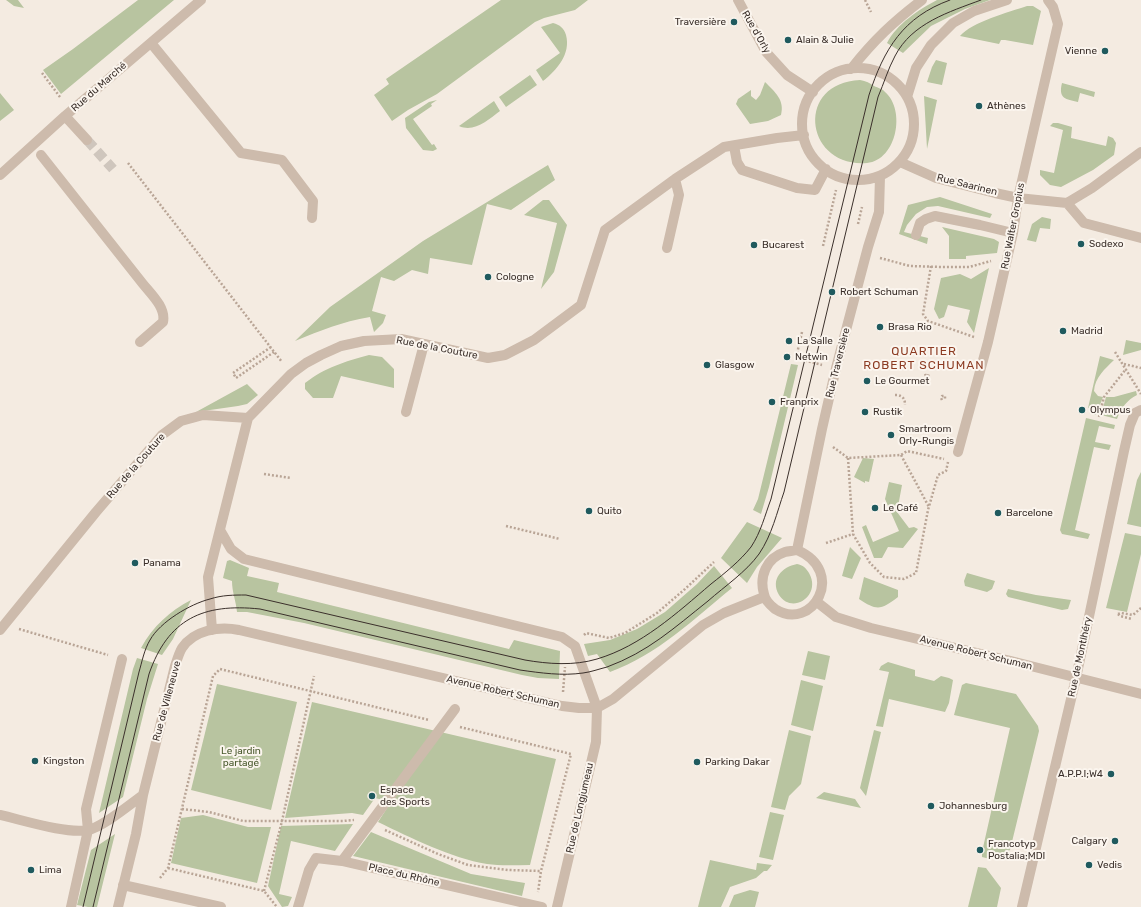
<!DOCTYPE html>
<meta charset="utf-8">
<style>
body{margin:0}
canvas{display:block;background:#f4ebe1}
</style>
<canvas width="1141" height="907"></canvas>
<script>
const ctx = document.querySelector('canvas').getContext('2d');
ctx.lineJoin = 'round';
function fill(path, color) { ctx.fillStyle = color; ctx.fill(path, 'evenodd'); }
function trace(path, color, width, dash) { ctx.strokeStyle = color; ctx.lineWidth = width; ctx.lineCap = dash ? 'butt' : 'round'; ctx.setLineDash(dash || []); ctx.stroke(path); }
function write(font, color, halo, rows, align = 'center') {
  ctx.font = font + ' Rubik,sans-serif'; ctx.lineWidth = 4; ctx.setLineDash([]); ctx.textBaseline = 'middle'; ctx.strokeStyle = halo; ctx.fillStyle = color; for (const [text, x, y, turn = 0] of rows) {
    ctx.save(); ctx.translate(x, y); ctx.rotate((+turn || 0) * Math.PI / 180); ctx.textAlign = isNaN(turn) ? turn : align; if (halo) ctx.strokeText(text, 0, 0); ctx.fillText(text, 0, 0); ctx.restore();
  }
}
fill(new Path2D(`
 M6 0H18L24 8 14 6Z
 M138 0H174L61 94 43 70 73 49Z
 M501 0H588L575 10 544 18 535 22 437 94 408 110 392 121 374 95 389 84 386 79Z
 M937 0H990L965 9 931 26 903 53 887 43C897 24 918 10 937 0Z
 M1027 6H1033L1041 11 1033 45 1005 40H1001L999 44 960 36C972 22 1009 12 1027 6Z
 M553 23C560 25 564 28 566 35 571 54 557 70 543 81L536 70 560 53 541 27Z
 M936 60 947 63 942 85 927 82 932 67Z
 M530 75 537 85 506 107 499 97Z
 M860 80C866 81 870 83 874 86 878 88 883 89 885 92 906 110 897 160 867 163 805 168 794 83 860 80Z
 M765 82C775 92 785 100 781 115L768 121 750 124 736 104 738 99 751 90V96L756 100 760 95Z
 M1062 83 1095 92 1094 97 1080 93 1078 102C1066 99 1058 99 1062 83Z
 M0 93 14 110 0 121Z
 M924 96 937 100 927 149Z
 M437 100 431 104 432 106 413 119 432 145 434 144 437 149 433 151 423 150 406 128 405 118 429 102Z
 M494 101 500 111C488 120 474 133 459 126Z
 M1053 123H1058L1072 127 1071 138 1106 146 1108 136 1113 138 1116 143 1114 155 1093 170 1061 187 1050 185 1040 175V170L1054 173 1063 130 1050 126Z
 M548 165 555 180 511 210 487 204 472 265 430 258 428 274 412 270 394 281 381 277 372 311 386 315 383 323 374 332 370 317C341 322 322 330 295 341L330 307 423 241Z
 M940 197 992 214 990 218 938 206 927 207 916 214 907 225 904 232 928 238 927 244 899 234 908 205Z
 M543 200H549L567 225 554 272 541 289 557 223 524 215Z
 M1042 217 1051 219 1050 229 1040 228 1036 242 1027 240 1032 224Z
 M942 227 994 239 999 242 997 253 966 256V259H949V236Z
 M989 268 974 333 967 322 970 310 948 305 944 317 939 319 934 309 941 278 960 274 971 279Z
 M1126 340 1141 343V350L1123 355Z
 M369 355 382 357 394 369V388L341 376 333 398H313L305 389V383C326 367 344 362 369 355Z
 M1100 356 1114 360C1105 369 1095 377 1094 391L1098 396 1103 397 1096 415 1089 413 1091 409 1088 408Z
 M791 364 798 365 769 487 761 514 753 510 758 499Z
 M247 384 258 395 247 404 238 406 196 412Z
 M1136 391 1137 395C1127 400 1121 408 1117 419L1101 415 1106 397H1114Z
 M1086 418 1115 425 1114 429 1099 426 1095 442 1111 445 1109 450 1094 447 1075 530 1090 534 1088 539 1062 534 1060 530Z
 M863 458 874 459 869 482 865 481V483L854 477Z
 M1141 472V527L1127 524 1137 480Z
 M889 482 902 485 897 512 909 528 914 527 918 529 903 548 888 547 882 558H874L862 527 866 525 873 542 899 531 885 499Z
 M747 522 782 538 757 567 747 583 721 558Z
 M1125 533 1141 536V554L1127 612 1106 608Z
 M850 547 861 558 852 579 842 576Z
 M230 560 249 568 247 576 279 583 277 592 509 649 514 640 560 651 559 679 538 678 522 675 304 623 247 612H237C236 601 232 592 232 581L223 578 227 561Z
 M797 564C803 565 806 568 809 573 822 596 792 615 779 595 770 579 782 567 797 564Z
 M714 566 732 588C694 619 657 655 610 672L597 654 588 656 584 644 610 640 637 629 665 612 697 584Z
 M967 573 995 581 992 589 987 592 965 586 964 581Z
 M864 577 898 590V597C881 610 877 611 859 599Z
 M1008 589 1036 595 1071 600 1068 609 1062 610 1008 597 1006 594Z
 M191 600 173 639 162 655 141 648C153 626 170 611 191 600Z
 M808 651 830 656 825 680 802 675Z
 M137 658 158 664 147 699 123 797 99 813 133 669Z
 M888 662 915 670V676L934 681 941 676 949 678 953 680 949 703 945 712 889 699 883 727 876 726 889 672 879 670 881 666Z
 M801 680 823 686 813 731 791 725Z
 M966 683 1016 694 1038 726 1039 731 1010 850 990 859 982 857V852L1010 728 954 715 962 685Z
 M217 684 297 702 271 810 191 790Z
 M312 702 556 759 530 865C516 865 500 866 487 864 451 858 411 838 378 822L391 802 375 798 363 815 352 813 285 818Z
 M789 730 811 736 801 784 789 796 785 810 771 807Z
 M874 730 881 732 866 796 860 788Z
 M824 792 855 799 861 808 816 798Z
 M770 812 784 815 773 860 759 857Z
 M203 815 248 827H271L257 883 171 863 181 818Z
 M353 824 335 851 291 841 279 894 292 897 288 906 282 907 268 886 281 826Z
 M371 832 471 874 525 883 522 896 353 856Z
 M115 834 97 907H88L77 905 91 850Z
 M710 860 756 870 757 863 772 865 767 871H764L756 878 730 887 721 907H698Z
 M978 867 986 868 1001 888 997 907H968Z
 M750 890 759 892 755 907H729L734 895Z`), '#b8c4a0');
trace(new Path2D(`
 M87 140 113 169`), '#cfc6bd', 10, [10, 5]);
trace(new Path2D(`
 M865 0 871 12
 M42 73 60 97
 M128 163 282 362
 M858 224 862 207
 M823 246 836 190
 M880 258 910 266 941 267H969L991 261
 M931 266 923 314 928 321 974 337
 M802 332 796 358 822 365
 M271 347 233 373 236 378 274 352
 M1115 352 1141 394
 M1124 364 1141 368
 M925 374 926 376H928L929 373
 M895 395H897C903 396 905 399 905 405
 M942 400 941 398 942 396H945V399
 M1099 417 1104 397 1126 369
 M833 447 848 458 901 455 907 451 944 459
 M901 455 929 507
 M848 458 853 534 870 563 884 577 904 579 916 573 928 510 938 475 946 471 948 462
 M264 474 291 478
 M506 526 560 539
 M826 543 853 534
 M1118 614 1121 613 1133 615 1141 608
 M1118 614 1120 616 1132 619
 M19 629 108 655
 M584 635 586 633 609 638 625 633 657 613 685 589 714 562
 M563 692 565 667
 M460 727 571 754 541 871 538 892
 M182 809 209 812 243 821H343L354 820
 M385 830 438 854 468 865 508 870 541 871
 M168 868 264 891 277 907
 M160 878 168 868 213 676 220 669 429 720
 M264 891 282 821 314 676`), '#b9a596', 2.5, [2, 2]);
trace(new Path2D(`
 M738 0 766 52 787 75 813 92
 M151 43 241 153 282 160 313 201 312 218
 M802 124a56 56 0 1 1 112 0a56 56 0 1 1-112 0Z
 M851 69C874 40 893 22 922 0
 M907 97 916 68 931 45 953 23 974 11 1007 0
 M65 116 87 140
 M734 146 737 162 742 170 797 188 815 190 826 169
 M41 155 143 284C152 295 166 308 163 322L140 342
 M900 162 936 178 995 193 1018 198 1067 203 1092 188 1141 152
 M0 175 65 116 201 0
 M1067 203 1084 223 1141 238
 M916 235 920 223 926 219 935 216 980 225 1013 233
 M667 248 679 195 675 179
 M406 412 424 344
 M958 452 988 342 1013 233 1018 198 1058 24 1053 7 1048 0
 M220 530 231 549 244 559 562 637 575 646 597 708 596 742 557 907
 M797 550 822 429 836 368 868 247 879 212 880 176
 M797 550C847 571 813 633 775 609 770 605 765 600 764 594 759 577 766 558 785 552 788 551 793 551 797 550Z
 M817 602 836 617 871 628 1011 661 1141 694
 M0 630 96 512 162 435 181 421 203 415 248 418 291 374 306 363 321 355 341 346 364 341 401 339 488 358 505 355 534 340 581 305 605 230 675 179 724 147 777 138 804 135
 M212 630 208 577 248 418
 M0 815C23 820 65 834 88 830 103 827 129 805 143 795
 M342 861 455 709
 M123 885 221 907
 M71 907 88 830 86 809 122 659
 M118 907 136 834 143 795 175 666C177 660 179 653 182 648 194 630 219 626 239 630L562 706 579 708H597L613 699 703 625 724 613 764 597
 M298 907 309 870 316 858 342 861 542 907
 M1022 907 1076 678 1124 451 1130 425 1135 413 1141 410`), '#cdbbac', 10);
trace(new Path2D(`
 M83 907 139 672C142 662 144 650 150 640 160 622 190 604 210 599 222 595 234 595 246 595L525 660C548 664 574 666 597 659 641 646 677 613 711 584 725 573 740 561 751 547 761 532 765 515 771 499L869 95C884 49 903 17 950 0
 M93 907 149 674C168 619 203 603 260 609L520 670C541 673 562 676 583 673 591 672 599 669 607 667 648 652 674 628 708 601 725 586 746 572 759 554 772 535 777 512 784 492L878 97C884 83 888 69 895 56 912 23 949 12 981 0`), '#3b302b', 1);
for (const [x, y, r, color] of [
 [734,22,4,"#1f5a5e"],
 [788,40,4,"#1f5a5e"],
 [1105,51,4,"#1f5a5e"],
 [979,106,4,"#1f5a5e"],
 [1081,244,4,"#1f5a5e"],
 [754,245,4,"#1f5a5e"],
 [488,277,4,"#1f5a5e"],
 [832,292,4,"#1f5a5e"],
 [880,327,4,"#1f5a5e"],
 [1063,331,4,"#1f5a5e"],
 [789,341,4,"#1f5a5e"],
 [787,357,4,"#1f5a5e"],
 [707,365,4,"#1f5a5e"],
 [867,381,4,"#1f5a5e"],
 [772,402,4,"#1f5a5e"],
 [1082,410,4,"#1f5a5e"],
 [865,412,4,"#1f5a5e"],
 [891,435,4,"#1f5a5e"],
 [875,508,4,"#1f5a5e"],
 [589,511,4,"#1f5a5e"],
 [998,513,4,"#1f5a5e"],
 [135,563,4,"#1f5a5e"],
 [35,761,4,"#1f5a5e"],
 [697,762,4,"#1f5a5e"],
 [1111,774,4,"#1f5a5e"],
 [372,796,4,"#1f5a5e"],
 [931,806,4,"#1f5a5e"],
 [1115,841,4,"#1f5a5e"],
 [980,850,4,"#1f5a5e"],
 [1089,865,4,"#1f5a5e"],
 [31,870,4,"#1f5a5e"]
]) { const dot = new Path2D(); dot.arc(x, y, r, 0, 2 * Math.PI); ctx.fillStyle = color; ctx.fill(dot); trace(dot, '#fbf5ee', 1.5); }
write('10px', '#3b302b', '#fbf5ee', [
 ["Traversière",726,22,"right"],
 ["Alain & Julie",796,40],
 ["Vienne",1097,51,"right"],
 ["Athènes",987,106],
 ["Sodexo",1089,244],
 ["Bucarest",762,245],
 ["Cologne",496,277],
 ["Robert Schuman",840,292],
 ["Brasa Rio",888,327],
 ["Madrid",1071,331],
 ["La Salle",797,341],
 ["Netwin",795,357],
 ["Glasgow",715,365],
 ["Le Gourmet",875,381],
 ["Franprix",780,402],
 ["Olympus",1090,410],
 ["Rustik",873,412],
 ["Smartroom",899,429],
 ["Orly-Rungis",899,441],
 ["Le Café",883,508],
 ["Quito",597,511],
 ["Barcelone",1006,513],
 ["Panama",143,563],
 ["Kingston",43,761],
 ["Parking Dakar",705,762],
 ["A.P.P.I;W4",1103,774,"right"],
 ["Espace",380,790],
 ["des Sports",380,802],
 ["Johannesburg",939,806],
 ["Calgary",1107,841,"right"],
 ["Francotyp",988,844],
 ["Postalia;MDI",988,856],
 ["Vedis",1097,865],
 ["Lima",39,870]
], 'left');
write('10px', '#3b302b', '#fbf5ee', [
 ["Rue d'Orly",756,32,60],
 ["Rue du Marché",99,87,-41],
 ["Rue Saarinen",967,185,14],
 ["Rue Walter Gropius",1013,226,-79],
 ["Rue de la Couture",437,348,11],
 ["Rue Traversière",838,363,-76],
 ["Rue de la Couture",136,466,-49],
 ["Avenue Robert Schuman",976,653,14],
 ["Rue de Montlhéry",1080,657,-78],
 ["Avenue Robert Schuman",503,692,13],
 ["Rue de Villeneuve",167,701,-75],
 ["Rue de Longjumeau",580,808,-77],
 ["Place du Rhône",404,875,13]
]);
write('10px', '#4a5a2e', '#fbf5ee', [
 ["Le jardin",241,751],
 ["partagé",241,763]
]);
ctx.letterSpacing = '1px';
write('12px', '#8c3b22', '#fbf5ee', [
 ["QUARTIER",924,352],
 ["ROBERT SCHUMAN",924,366]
]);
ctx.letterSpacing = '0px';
</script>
